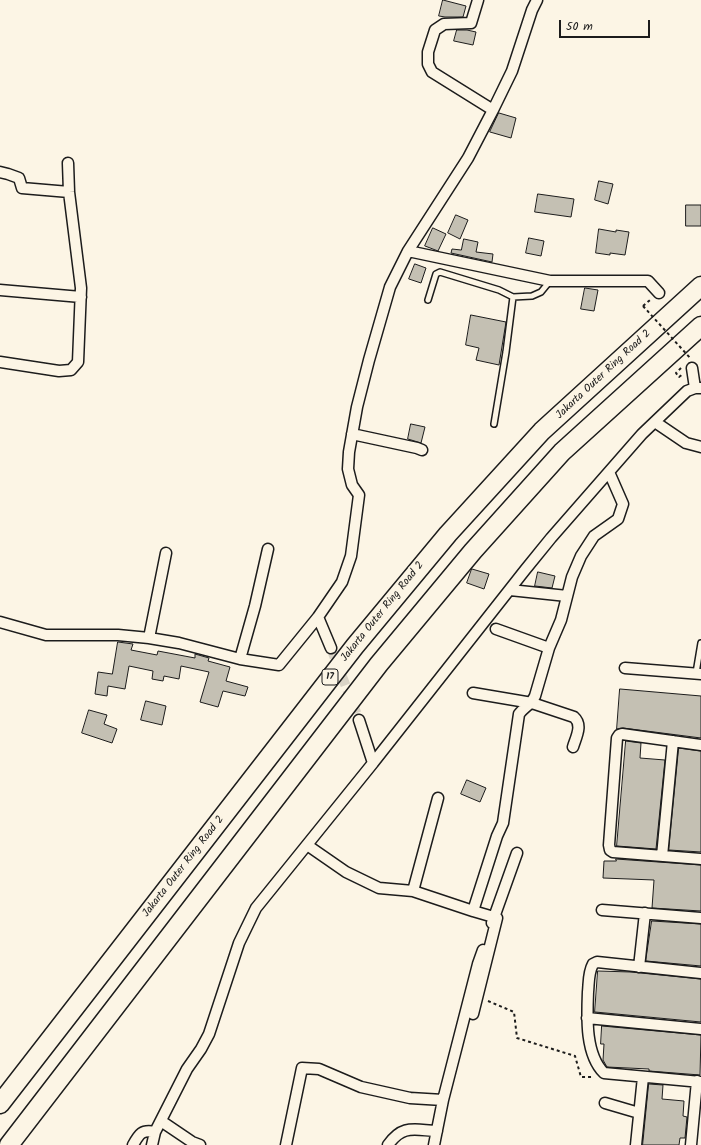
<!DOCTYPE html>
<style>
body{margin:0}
#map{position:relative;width:701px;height:1145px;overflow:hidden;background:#fcf5e5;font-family:Kalam,sans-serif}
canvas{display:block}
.scale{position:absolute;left:559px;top:20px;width:91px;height:18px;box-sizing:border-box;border:2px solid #1c1c1c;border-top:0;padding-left:5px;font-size:12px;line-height:14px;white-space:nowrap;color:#1c1c1c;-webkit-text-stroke:3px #fcf5e5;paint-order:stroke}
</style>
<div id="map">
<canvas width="701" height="1145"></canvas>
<div class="scale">50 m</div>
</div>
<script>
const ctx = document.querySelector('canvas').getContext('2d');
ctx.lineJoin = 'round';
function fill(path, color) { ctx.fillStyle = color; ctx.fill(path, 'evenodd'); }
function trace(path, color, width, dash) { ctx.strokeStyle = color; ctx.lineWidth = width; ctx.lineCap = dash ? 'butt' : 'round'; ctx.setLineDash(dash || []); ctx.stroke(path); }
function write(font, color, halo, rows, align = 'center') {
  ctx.font = font + ' Kalam,sans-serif'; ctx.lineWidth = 3; ctx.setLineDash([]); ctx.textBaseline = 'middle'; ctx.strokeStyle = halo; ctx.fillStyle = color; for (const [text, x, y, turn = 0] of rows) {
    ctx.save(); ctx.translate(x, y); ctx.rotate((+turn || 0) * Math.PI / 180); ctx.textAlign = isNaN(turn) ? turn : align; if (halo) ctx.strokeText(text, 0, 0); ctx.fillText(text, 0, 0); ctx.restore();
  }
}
const building = new Path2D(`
 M443 0 466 6 463 17H445L439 16Z
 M457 30H467L476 32 473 45 454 41Z
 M499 113 516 118 511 138 490 132Z
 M599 181 613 184 608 204 595 200Z
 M538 194 574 199 571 217 535 212Z
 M686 205H701V226H686Z
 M456 215 468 220 460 239 448 233Z
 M433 228 446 234 438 251 425 246Z
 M599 229 616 232V230L629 232 625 255 610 253V255L596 253Z
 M529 238 544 241 541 256 526 253Z
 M464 239 478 242 476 252 493 254 492 262 451 253 452 249 461 250Z
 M415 264 426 268 421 283 409 279Z
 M585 288 598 290 594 311 581 309Z
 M471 315 506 322 499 365 476 360 479 348 466 345Z
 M411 424 425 427 421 443 408 439Z
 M472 569 489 574 484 589 467 583Z
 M538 572 555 576 552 588 535 586Z
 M118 642 133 644 131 650 157 655 158 651 195 658V654L209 658 208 661 230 667 226 681 248 687 245 696 223 691 218 707 200 702 209 672 181 666 179 679 164 676 163 681 152 679 153 671 129 666 125 689 108 686 107 696 95 694 98 672 112 674Z
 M620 689 701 696V738L623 728 617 729Z
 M146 701 166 706 162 725 141 720Z
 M89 710 107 715 104 724 117 729 112 743 82 733Z
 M626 741 641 743 640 758 665 760 656 849 617 846Z
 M679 748 701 751V852L669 850Z
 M467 780 486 788 480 802 461 794Z
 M616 859 701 865V911L652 908 654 880 603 878 604 861H616Z
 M652 921 701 924V966L646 961Z
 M598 971 631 972 701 979V1022L595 1012Z
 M602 1026 701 1035 700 1075 649 1071V1069L607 1067 603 1060 604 1044H601Z
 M649 1084 663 1085 662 1099 684 1101 683 1116 687 1117 685 1138H680L679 1145H643Z`);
fill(building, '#c4c0b3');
trace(building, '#1c1c1c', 1);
trace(new Path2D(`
 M331 648 359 720`), '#dad4c7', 10, [10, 5]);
const lane = new Path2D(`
 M428 300 436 274 440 272 499 290 513 297 532 296 541 292 550 281
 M494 424 506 352 513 297
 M696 673 701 643`);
const street = new Path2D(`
 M478 0 471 23 444 24 435 30 428 52V64L432 72 493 110
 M0 172 8 174 19 178 22 188 69 192
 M408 251 550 281H648L659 293
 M0 290 81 297
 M0 362 59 371 71 370 78 362 81 288 69 192 68 163
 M692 368 695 388
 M655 422 686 443 701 447
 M352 434 417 448 422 450
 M510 590 567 596
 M0 622 46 635H118L149 638 179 643 240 659 279 665 318 617
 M496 629 549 648
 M149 638 166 553
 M331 648 318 617 342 582 351 556 359 495 352 485 348 469 349 452 357 407 369 360 390 287 408 251 468 158 493 110 512 71 532 10 537 0
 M240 659 255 606 268 549
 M625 668 701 674
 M473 693 532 703 574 717C583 725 576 737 573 747
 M701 745 622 734 619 735 617 738 609 845 610 850 613 852 701 859
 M373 763 525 570 551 538 642 434 687 391 695 388H701
 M307 845 346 872 379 888 413 891 473 911
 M662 856 673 741
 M413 891 438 798
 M602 910 701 918
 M492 923 517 853
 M639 967 645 913
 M701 973 597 962 593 964C588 973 589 983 588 992 587 1017 585 1054 604 1073L701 1082
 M473 1014 497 918 473 911 497 836 503 823 519 714C524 707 531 705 535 696L549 648 561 620 572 577 581 556 594 536 618 519 623 504 609 472
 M587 1018 701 1029
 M605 1103 639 1113
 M161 1121 192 1142 200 1145
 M133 1145C139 1134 142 1129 155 1132
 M152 1145 155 1132 187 1069 201 1049 209 1034 239 943 256 908 373 763 359 720
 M286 1145 302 1068 319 1069 361 1087 410 1098 443 1100
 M388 1145C403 1124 414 1130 437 1131
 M434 1145 443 1100 478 964 483 950
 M636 1145 643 1077
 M691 1145 697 1081`);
const highway = new Path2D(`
 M0 1104 355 646 448 534 542 431 701 286
 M9 1145 379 664 473 551 562 452 701 326`);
trace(lane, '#1c1c1c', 8);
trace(street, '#1c1c1c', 13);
trace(highway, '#1c1c1c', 21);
trace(new Path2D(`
 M643 306 650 300
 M681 368 676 373 679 377 683 374
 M488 1001 514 1012 517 1038 575 1056 581 1077H593`), '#1c1c1c', 2, [3, 3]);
trace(lane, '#fcf5e5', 5);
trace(street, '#fcf5e5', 10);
trace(highway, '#fcf5e5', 18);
trace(new Path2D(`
 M643 306 691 359`), '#1c1c1c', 2, [3, 3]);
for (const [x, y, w] of [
 [330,677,16]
]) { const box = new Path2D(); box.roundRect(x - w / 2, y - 8, w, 16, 3); ctx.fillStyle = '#fcf5e5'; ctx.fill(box); trace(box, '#1c1c1c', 1); }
write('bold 10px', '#1c1c1c', null, [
 ["17",330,677]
]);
write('11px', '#1c1c1c', '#fcf5e5', [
 ["Jakarta Outer Ring Road 2",604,375,-43],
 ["Jakarta Outer Ring Road 2",383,612,-51],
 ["Jakarta Outer Ring Road 2",184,867,-52]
]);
</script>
